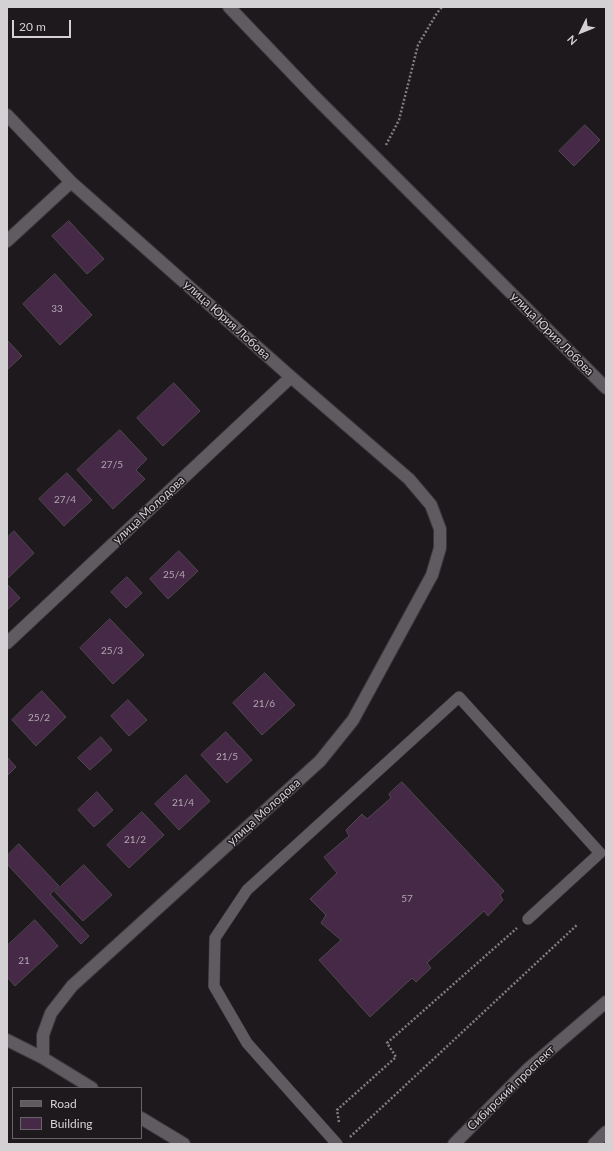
<!DOCTYPE html>
<meta charset="utf-8">
<style>
body{margin:0}
#map{position:relative;width:613px;height:1151px;overflow:hidden;background:#1e191d;font-family:Lato,sans-serif}
canvas{display:block}
.frame{position:absolute;inset:0;border:8px solid #d4d1d4;pointer-events:none}
.legend{position:absolute;left:12px;top:1087px;width:130px;height:52px;box-sizing:border-box;background:#1e191d;border:1px solid #676366;margin:0;padding:5px 7px;list-style:none;font-size:12px;color:#d4d1d4}
.legend li{display:flex;align-items:center;gap:8px;height:20px}
.legend b{width:20px;border:1px solid #676366}
.north{position:absolute;left:561px;top:12px;width:40px;height:40px;-webkit-text-stroke:3px #1e191d;paint-order:stroke;rotate:227deg;font-size:11px;font-weight:700;line-height:16px;text-align:center;color:#d4d1d4}
.north::after{content:'';display:block;margin:auto;width:14px;height:18px;background:#d4d1d4;clip-path:polygon(50% 0,100% 100%,50% 72%,0 100%)}
.scale{position:absolute;left:12px;top:20px;width:59px;height:18px;box-sizing:border-box;border:2px solid #d4d1d4;border-top:0;padding-left:5px;font-size:12px;line-height:14px;white-space:nowrap;color:#d4d1d4;-webkit-text-stroke:3px #1e191d;paint-order:stroke}
</style>
<div id="map">
<canvas width="613" height="1151"></canvas>
<div class="frame"></div>
<ul class="legend">
<li><b style="height:5px;background:#605b60"></b>Road</li>
<li><b style="height:11px;background:#462946"></b>Building</li>
</ul>
<div class="north">N</div>
<div class="scale">20 m</div>
</div>
<script>
const ctx = document.querySelector('canvas').getContext('2d');
ctx.lineJoin = 'round';
function fill(path, color) { ctx.fillStyle = color; ctx.fill(path, 'evenodd'); }
function trace(path, color, width, dash) { ctx.strokeStyle = color; ctx.lineWidth = width; ctx.lineCap = dash ? 'butt' : 'round'; ctx.setLineDash(dash || []); ctx.stroke(path); }
function write(font, color, halo, rows, align = 'center') {
  ctx.font = font + ' Lato,sans-serif'; ctx.lineWidth = 3; ctx.setLineDash([]); ctx.textBaseline = 'middle'; ctx.strokeStyle = halo; ctx.fillStyle = color; for (const [text, x, y, turn = 0] of rows) {
    ctx.save(); ctx.translate(x, y); ctx.rotate((+turn || 0) * Math.PI / 180); ctx.textAlign = isNaN(turn) ? turn : align; if (halo) ctx.strokeText(text, 0, 0); ctx.fillText(text, 0, 0); ctx.restore();
  }
}
const building = new Path2D(`
 M585 125 600 140 574 166 559 151Z
 M69 221 104 259 87 274 52 236Z
 M55 274 92 315 60 345 23 304Z
 M7 340 22 356 7 370Z
 M174 383 200 411 163 446 137 418Z
 M120 430 147 459 136 470 145 479 113 509 77 470Z
 M67 473 92 500 64 526 39 499Z
 M14 531 34 553 7 579V538Z
 M179 551 198 571 168 599 150 579Z
 M127 577 142 593 126 608 111 592Z
 M7 584 20 598 7 610Z
 M110 619 144 655 113 684 80 648Z
 M265 673 295 705 262 735 233 703Z
 M42 691 66 717 36 746 12 720Z
 M128 700 147 720 129 736 111 716Z
 M226 732 252 760 227 783 201 755Z
 M101 737 112 750 90 770 78 758Z
 M7 757 16 767 7 776Z
 M186 775 210 801 179 830 155 804Z
 M402 782 504 891 500 895 503 900 488 916 484 911 427 963 431 968 416 982 412 978 370 1017 319 960 341 940 321 923 326 915 310 899 337 873 324 857 349 836 346 830 362 814 367 819 391 798 389 794Z
 M97 792 113 810 94 827 78 810Z
 M142 812 164 835 129 868 107 845Z
 M19 844 59 886 50 894 89 936 81 944 7 864V856Z
 M84 865 112 895 83 921 55 892Z
 M35 920 58 946 15 986 7 977V946Z`);
fill(building, '#462946');
trace(building, '#4e494e', 1);
const service = new Path2D(`
 M337 1144 247 1043 214 986 215 938 247 890 459 697 600 853 528 919`);
const minor = new Path2D(`
 M229 7 314 96 606 388
 M7 115 71 182 291 377 409 479 431 505 440 529V548L432 575 353 720 320 761 72 986 51 1013 43 1035V1058
 M7 241 71 182
 M7 643 291 377
 M7 1040 43 1058 92 1088
 M141 1118 184 1144
 M454 1144 529 1068 606 1002
 M594 1144 606 1132`);
trace(service, '#393639', 12);
trace(minor, '#393639', 14);
trace(new Path2D(`
 M386 145 399 120 418 45 437 13 442 7
 M339 1122 337 1110 396 1057 387 1043 517 928
 M350 1137 578 924`), '#817d81', 2.5, [2, 2]);
trace(service, '#605b60', 11);
trace(minor, '#605b60', 12);
write('10px', '#b0a7b0', null, [
 ["33",57,309],
 ["27/5",112,465],
 ["27/4",65,500],
 ["25/4",174,575],
 ["25/3",112,651],
 ["21/6",264,704],
 ["25/2",39,718],
 ["21/5",227,757],
 ["21/4",183,803],
 ["21/2",135,840],
 ["57",407,899],
 ["21",24,961]
]);
write('12px', '#d4d1d4', '#1e191d', [
 ["улица Юрия Лобова",227,320,42],
 ["улица Юрия Лобова",552,334,45],
 ["улица Молодова",149,510,-43],
 ["улица Молодова",264,812,-42],
 ["Сибирский проспект",511,1088,-44]
]);
</script>
